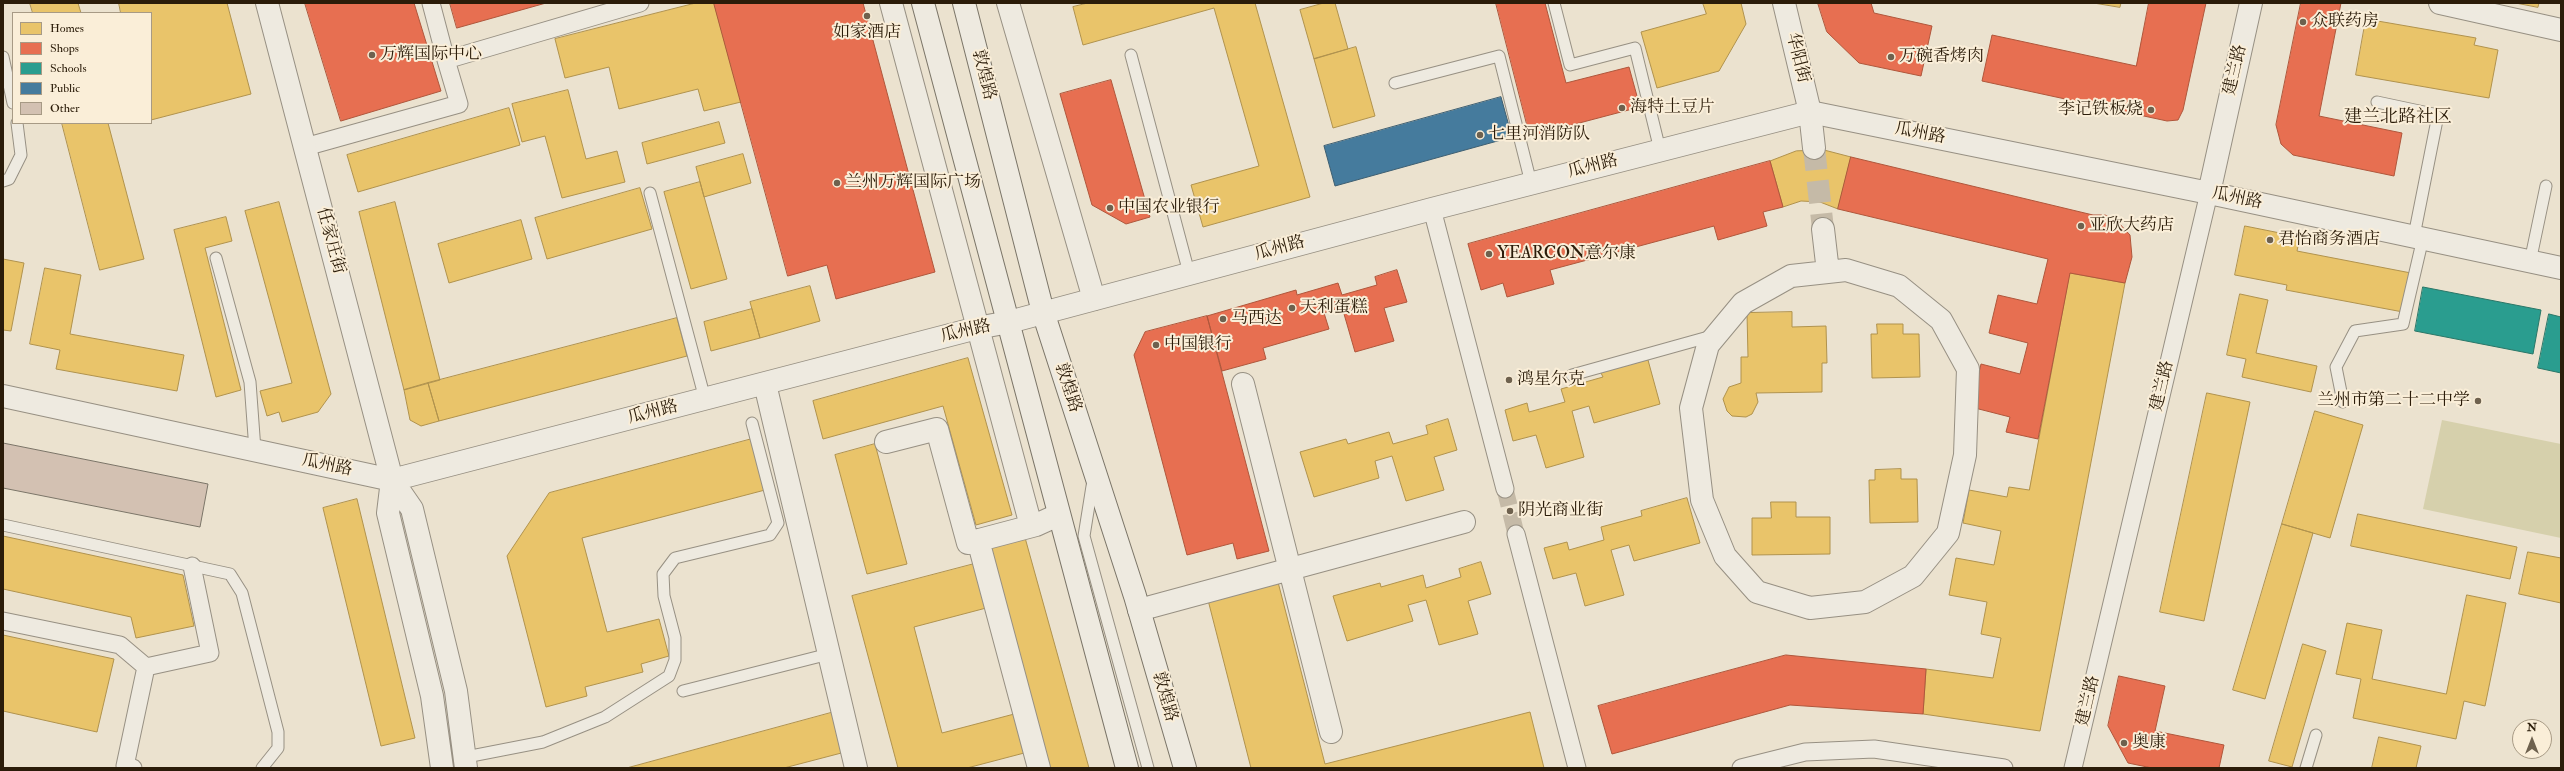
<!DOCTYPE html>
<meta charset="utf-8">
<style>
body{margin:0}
#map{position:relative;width:2564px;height:771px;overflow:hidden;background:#ebe2cf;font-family:"IM FELL Double Pica",serif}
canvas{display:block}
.frame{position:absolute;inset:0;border:4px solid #2b1c09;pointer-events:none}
.legend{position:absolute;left:12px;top:12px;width:140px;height:112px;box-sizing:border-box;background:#faeed8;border:1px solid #a79a85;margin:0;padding:5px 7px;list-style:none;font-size:12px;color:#2b1c09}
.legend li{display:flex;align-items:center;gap:8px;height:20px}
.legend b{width:20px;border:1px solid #a79a85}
.north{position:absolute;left:2512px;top:719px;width:40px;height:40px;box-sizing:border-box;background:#faeed8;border:1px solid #a79a85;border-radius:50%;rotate:0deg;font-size:11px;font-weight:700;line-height:16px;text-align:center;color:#2b1c09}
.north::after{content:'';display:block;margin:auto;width:14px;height:18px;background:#6e614e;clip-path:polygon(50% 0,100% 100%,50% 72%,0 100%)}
</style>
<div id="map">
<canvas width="2564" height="771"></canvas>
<div class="frame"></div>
<ul class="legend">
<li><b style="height:11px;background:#e9c46a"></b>Homes</li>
<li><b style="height:11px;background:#e76f51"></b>Shops</li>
<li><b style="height:11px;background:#2a9d8f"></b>Schools</li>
<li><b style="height:11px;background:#457b9d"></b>Public</li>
<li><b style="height:11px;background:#d3c1b2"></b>Other</li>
</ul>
<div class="north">N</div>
</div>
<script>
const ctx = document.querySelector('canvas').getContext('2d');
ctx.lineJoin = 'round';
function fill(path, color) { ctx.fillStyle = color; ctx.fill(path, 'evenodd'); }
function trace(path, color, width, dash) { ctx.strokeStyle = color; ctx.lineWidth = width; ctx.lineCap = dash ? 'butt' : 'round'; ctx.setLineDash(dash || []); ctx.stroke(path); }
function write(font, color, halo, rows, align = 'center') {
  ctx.font = font + ' "IM FELL Double Pica","Noto Serif SC",serif'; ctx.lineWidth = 4; ctx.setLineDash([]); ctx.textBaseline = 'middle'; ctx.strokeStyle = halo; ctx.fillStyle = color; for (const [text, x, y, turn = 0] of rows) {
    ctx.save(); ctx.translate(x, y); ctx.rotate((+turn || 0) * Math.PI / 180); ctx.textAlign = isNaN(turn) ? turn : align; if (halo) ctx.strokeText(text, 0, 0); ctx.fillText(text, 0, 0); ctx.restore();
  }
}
fill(new Path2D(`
 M2442 420 2561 444V538L2423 509Z`), '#d6d0ac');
const homes = new Path2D(`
 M30 3H78L81 13H33Z
 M119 3H227L251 94 151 120V13H121Z
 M696 3H714L741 102 704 111 698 89 619 109 609 67 565 78 555 39Z
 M1088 3H1255L1310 197 1203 227 1191 185 1259 166 1214 8 1083 45 1073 7Z
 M1324 3H1335L1348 49 1314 59 1300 10Z
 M1703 3H1741L1746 24 1719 71 1657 88 1641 32 1706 14Z
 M2094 3H2121L2120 7Z
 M2516 3H2539L2538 7Z
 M2366 19 2476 38 2474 45 2498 50 2489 98 2356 75Z
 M1356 47 1375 116 1333 128 1314 59Z
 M568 90 586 159 617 151 625 182 562 198 545 136 522 142 512 104Z
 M509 108 520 145 358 192 347 155Z
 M719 122 725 143 647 164 642 143Z
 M62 123H108L144 259 100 270Z
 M1824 150 1851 157 1838 209 1820 202 1801 201 1783 207 1770 161 1796 151Z
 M743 154 751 183 704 197 696 167Z
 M700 182 727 279 691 289 664 192Z
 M640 188 652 229 547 259 535 218Z
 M279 202 331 394 318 412 282 422 279 412 267 416 260 391 292 383 245 211Z
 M395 202 440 380 404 390 359 212Z
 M226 217 232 241 205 248 241 390 216 397 174 230Z
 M521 220 532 259 449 283 438 244Z
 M2245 226 2300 237 2297 251 2411 273 2403 312 2286 290 2287 285 2235 275Z
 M3 259 24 263 11 331 3 330Z
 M45 268 81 275 70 334 184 355 177 391 56 369 60 350 30 344Z
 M2070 273 2125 283 2040 731 1923 714 1926 669 1993 678 2001 638 1981 634 1987 602 1949 595 1956 558 1994 565 2001 531 1963 523 1969 490 2007 497 2009 487 2029 490Z
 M810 286 820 321 760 338 750 302Z
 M2240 294 2268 300 2256 353 2317 366 2311 392 2242 377 2246 359 2227 355Z
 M752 309 760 338 711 351 704 322Z
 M1792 312V327L1826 326 1827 363H1822V392L1756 393 1758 402 1752 414 1746 417 1732 416 1727 411 1723 399 1729 387 1741 383V357H1748L1747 313Z
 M677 318 687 356 439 421 428 383Z
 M1877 324H1903V334H1919L1920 377 1872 378 1871 334H1877Z
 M968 358 1012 515 976 525 943 406 823 439 813 401Z
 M1648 360 1660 404 1594 423 1589 406 1572 411 1584 457 1546 468 1536 435 1513 441 1505 410 1527 403 1529 412 1565 402 1561 389 1603 377 1601 373Z
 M428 383 439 421 421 426 410 420 404 390Z
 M2207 393 2250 402 2204 621 2160 612Z
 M2315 411 2363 425 2330 538 2282 524Z
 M1448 419 1457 450 1434 457 1444 490 1406 501 1392 456 1375 461 1379 478 1314 497 1300 452 1346 439 1348 444 1389 432 1393 444 1428 434 1426 426Z
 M752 439 765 490 582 538 607 632 659 619 669 656 641 664 643 672 585 687 587 696 546 707 507 556 549 493Z
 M875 444 907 564 867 574 835 455Z
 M1901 469V479H1917L1918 522 1870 523 1869 480H1875V470Z
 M1687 498 1700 543 1634 561 1629 545 1611 550 1624 595 1585 606 1576 573 1553 579 1544 548 1567 542 1569 550 1604 540 1601 527 1642 516 1641 511Z
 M357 499 415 738 381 746 323 508Z
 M1771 502H1796V517H1830V554L1752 555V518H1771Z
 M2358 514 2517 547 2510 579 2351 546Z
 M2282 524 2313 533 2265 699 2233 690Z
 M1024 534 1089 768H1049L987 544Z
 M3 536 183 575 194 626 136 638 131 617 3 589Z
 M2528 552 2561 558V603L2519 594Z
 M1481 562 1491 594 1468 601 1478 634 1439 645 1426 600 1408 605 1413 621 1347 641 1333 596 1380 583 1381 587 1423 575 1426 588 1461 577 1459 569Z
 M978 563 990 607 914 627 942 733 1018 713 1028 752 967 768H898L852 596Z
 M1278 582 1325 764 1530 712 1544 768H1251L1208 600Z
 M2467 595 2506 603 2485 706 2464 701 2456 739 2353 718 2361 679 2336 674 2347 623 2382 630 2372 679 2446 694Z
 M3 635 114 659 97 732 3 711Z
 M2303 644 2326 651 2292 767 2269 761Z
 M838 711 849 751 784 768H627Z
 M2379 737 2421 746 2416 768H2372Z`);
fill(homes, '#e9c46a');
trace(homes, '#b0924d', 1);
const shops = new Path2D(`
 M305 3H414L441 91 341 121Z
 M450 3H546L457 28Z
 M714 3H863L935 272 836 299 827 265 788 276Z
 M1496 3H1545L1566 83 1629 67 1640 107 1530 136Z
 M1818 3H1871L1874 13 1932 26 1921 76 1859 63 1827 32Z
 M2149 3H2206L2183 110 2178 120 2167 121 1982 81 1992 35 2136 66Z
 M2301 3H2341L2319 116 2402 133 2394 176 2293 155 2281 144 2276 125Z
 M1111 80 1150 217 1126 224 1092 205 1060 94Z
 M1851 157 2093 215H2105L2115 219 2130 235 2132 257 2125 283 2070 273 2038 439 2006 432 2010 417 1971 407 1981 364 2020 374 2028 343 1989 333 1998 295 2037 304 2048 259 1838 209Z
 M1770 161 1783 207 1763 212 1767 226 1718 240 1714 226 1550 270 1554 284 1507 297 1503 283 1481 290 1468 244Z
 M1397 270 1407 302 1384 308 1394 341 1355 352 1342 307 1324 313 1329 329 1263 348 1266 359 1222 371 1207 316 1296 290 1297 295 1338 283 1342 295 1377 285 1375 277Z
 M1207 316 1269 551 1237 559 1233 543 1187 555 1134 355 1145 332Z
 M1786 655 1926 669 1923 714 1790 705 1612 754 1598 706Z
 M2119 676 2165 686 2155 731 2224 745 2219 768H2152L2128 763 2108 726Z`);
fill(shops, '#e76f51');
trace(shops, '#af563b', 1);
const schools = new Path2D(`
 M2423 287 2541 310 2533 354 2415 331Z
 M2549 314 2561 317V373L2538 368Z`);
fill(schools, '#2a9d8f');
trace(schools, '#2a7667', 1);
const public = new Path2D(`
 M1501 97 1512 137 1335 186 1324 146Z`);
fill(public, '#457b9d');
trace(public, '#3d5e71', 1);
const building = new Path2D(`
 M3 443 208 484 200 527 3 488Z`);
fill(building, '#d3c1b2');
trace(building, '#7b7568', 1);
trace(new Path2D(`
 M1505 489 1516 534`), '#c5baa7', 17, [17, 8]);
trace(new Path2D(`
 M1814 148 1823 229`), '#c5baa7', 22, [22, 11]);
const service = new Path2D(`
 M1554 3 1570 65 1635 48 1660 150
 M1131 55 1189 273
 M3 57 13 103
 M1395 83 1499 56 1531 183
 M2377 102 2438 115 2414 236
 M3 181 9 179 21 155 17 123
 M650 193 705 399
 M216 258 250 382 255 450
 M2530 262 2546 186
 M1572 375 1712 336
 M2343 402 2336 367 2355 331 2403 324 2423 238
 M1093 480 1084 536 1148 768
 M3 525 230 574 242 593 278 732V748L262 768
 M683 691 829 654
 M466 757 543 742 605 717 669 676 675 660V638L664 596 663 574 675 558 770 535 778 523 752 423
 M2306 768 2316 735`);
const pedestrian = new Path2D(`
 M431 3 446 60 640 3
 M305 147 459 104 446 60
 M1432 209 1505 489
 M1516 534 1577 768
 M3 621 120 645 146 667
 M133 768 125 766 146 667 210 653 192 566
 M1741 768 1805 752 1874 749 2004 768
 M2073 768 2209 193`);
const minor = new Path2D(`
 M891 3 1031 526
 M1008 3 1094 299
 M1784 3 1810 112 1814 148
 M2440 3 2561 30
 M1823 229 1828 272
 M1846 270 1899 286 1941 320 1968 369 1965 455 1948 533 1913 576 1865 602 1810 608 1757 592 1725 556 1702 500 1691 408 1708 345 1743 303 1791 276Z
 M765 384 856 768
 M1243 384 1331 732
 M886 442 937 429 968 543 1036 525 1058 515
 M978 540 1039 768
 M1139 610 1464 522`);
const tertiary = new Path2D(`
 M267 3 392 480 412 509 456 691 466 768
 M2209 193 2251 3
 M3 396 392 480 977 328 1009 322 1432 209 1810 112 2209 193 2561 268
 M392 480 388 513 432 696 442 768`);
const secondary = new Path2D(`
 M923 3 1127 768
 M964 3 1043 312 1135 596 1185 768`);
trace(service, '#979083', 13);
trace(pedestrian, '#979083', 19);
trace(minor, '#979083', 24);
trace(tertiary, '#979083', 24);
trace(secondary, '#7b7568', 24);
trace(service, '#eeeae0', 11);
trace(pedestrian, '#eeeae0', 17);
trace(minor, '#eeeae0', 22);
trace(tertiary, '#eeeae0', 22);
trace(secondary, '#eeeae0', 22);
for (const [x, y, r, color] of [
 [867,16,4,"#6e614e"],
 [2303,22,4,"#6e614e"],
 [372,55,4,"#6e614e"],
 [1891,57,4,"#6e614e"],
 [1622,108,4,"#6e614e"],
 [2151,110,4,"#6e614e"],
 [1480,135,4,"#6e614e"],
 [837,183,4,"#6e614e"],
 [1110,208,4,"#6e614e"],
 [2081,226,4,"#6e614e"],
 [2270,240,4,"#6e614e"],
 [1489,254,4,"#6e614e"],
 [1292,308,4,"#6e614e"],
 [1223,319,4,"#6e614e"],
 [1156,345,4,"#6e614e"],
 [1509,380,4,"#6e614e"],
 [2478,401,4,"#6e614e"],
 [1510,511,4,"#6e614e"],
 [2124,743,4,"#6e614e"]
]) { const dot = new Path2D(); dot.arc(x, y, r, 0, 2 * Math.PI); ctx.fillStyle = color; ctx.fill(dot); trace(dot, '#faeed8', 1.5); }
write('17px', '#2b1c09', '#faeed8', [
 ["众联药房",2311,22],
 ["如家酒店",867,33,"center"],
 ["万辉国际中心",380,55],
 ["万碗香烤肉",1899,57],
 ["海特土豆片",1630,108],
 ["李记铁板烧",2143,110,"right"],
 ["七里河消防队",1488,135],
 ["兰州万辉国际广场",845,183],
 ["中国农业银行",1118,208],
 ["亚欣大药店",2089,226],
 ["君怡商务酒店",2278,240],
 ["YEARCON意尔康",1497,254],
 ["天利蛋糕",1300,308],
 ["马西达",1231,319],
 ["中国银行",1164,345],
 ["鸿星尔克",1517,380],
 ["兰州市第二十二中学",2470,401,"right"],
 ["阴光商业街",1518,511],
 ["奥康",2132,743]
], 'left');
write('17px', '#2b1c09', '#faeed8', [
 ["华阳街",1797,58,76],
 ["建兰路",2236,70,-77],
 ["敦煌路",983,75,76],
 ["瓜州路",1920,134,11],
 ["瓜州路",1593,167,-14],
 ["瓜州路",2237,199,12],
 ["任家庄街",330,241,75],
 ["瓜州路",1280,249,-15],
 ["瓜州路",966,332,-13],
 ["建兰路",2163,386,-77],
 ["敦煌路",1067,388,72],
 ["瓜州路",653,413,-14],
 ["瓜州路",327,466,12],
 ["敦煌路",1164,697,74],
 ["建兰路",2089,701,-77]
]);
write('18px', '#2b1c09', '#faeed8', [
 ["建兰北路社区",2398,118]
]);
</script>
